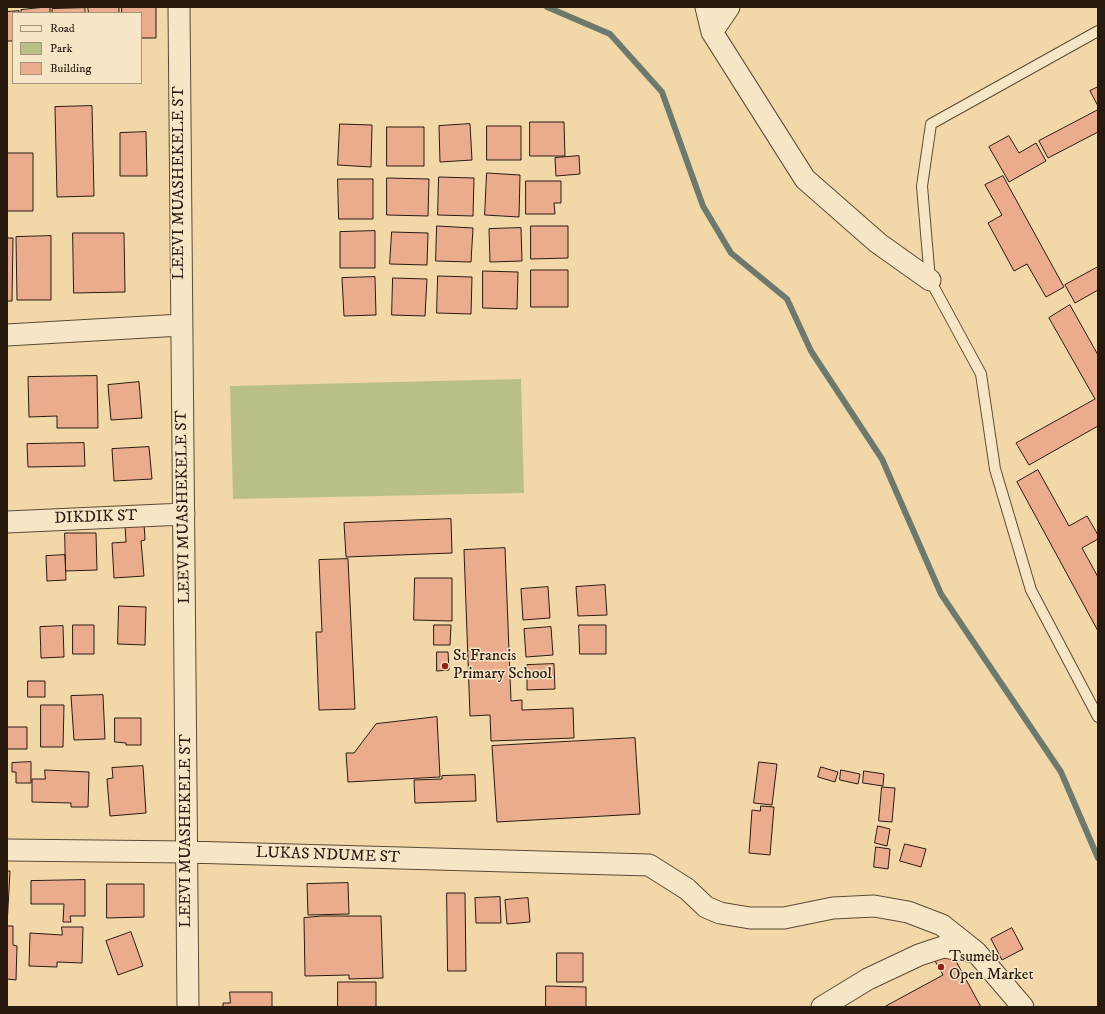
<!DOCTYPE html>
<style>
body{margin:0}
#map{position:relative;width:1105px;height:1014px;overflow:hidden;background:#f2d8a8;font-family:"IM FELL DW Pica",serif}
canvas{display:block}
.frame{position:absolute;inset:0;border:8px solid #291a10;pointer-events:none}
.legend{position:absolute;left:12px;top:12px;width:130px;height:72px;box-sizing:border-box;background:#f7e6c6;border:1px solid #a5947d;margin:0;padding:5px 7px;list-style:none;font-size:12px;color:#291a10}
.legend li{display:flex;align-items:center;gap:8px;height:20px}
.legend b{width:20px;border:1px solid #a5947d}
</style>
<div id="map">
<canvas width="1105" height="1014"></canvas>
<div class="frame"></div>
<ul class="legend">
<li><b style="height:5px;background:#f7e6c6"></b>Road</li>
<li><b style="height:11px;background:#babf88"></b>Park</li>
<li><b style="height:11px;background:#ebac8e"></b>Building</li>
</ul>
</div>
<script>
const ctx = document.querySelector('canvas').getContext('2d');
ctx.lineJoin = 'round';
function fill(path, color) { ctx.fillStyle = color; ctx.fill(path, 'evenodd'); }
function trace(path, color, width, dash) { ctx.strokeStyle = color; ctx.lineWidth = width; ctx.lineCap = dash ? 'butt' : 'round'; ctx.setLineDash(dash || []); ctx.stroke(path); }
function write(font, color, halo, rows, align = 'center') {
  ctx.font = font + ' "IM FELL DW Pica",serif'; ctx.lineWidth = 3; ctx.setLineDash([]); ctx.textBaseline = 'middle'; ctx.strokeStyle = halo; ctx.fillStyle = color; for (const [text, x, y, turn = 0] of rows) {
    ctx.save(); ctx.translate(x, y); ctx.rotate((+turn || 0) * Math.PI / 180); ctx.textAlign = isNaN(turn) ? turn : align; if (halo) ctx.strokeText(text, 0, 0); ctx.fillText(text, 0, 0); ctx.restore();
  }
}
fill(new Path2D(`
 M521 379 524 493 233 499 230 386Z`), '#babf88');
trace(new Path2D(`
 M547 7 610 34 662 92 703 206 731 253 787 299 811 351 882 459 941 594 1061 772 1098 858`), '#6d796c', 6);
const building = new Path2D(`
 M50 7V13H21V10Z
 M88 7H119V13H89Z
 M122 7H156V38H141V13H122Z
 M85 8V13H52V9Z
 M19 11V13H13V41H7V12Z
 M1098 87V106L1090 91Z
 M92 106 94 196 57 197 55 107Z
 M1098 110V132L1048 158 1039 141Z
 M530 122H564L565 156H530Z
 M340 124 372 125 371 167 338 165Z
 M470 124 472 160 440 162 439 126Z
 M487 126H521V160H487Z
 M387 127H424V166H387Z
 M146 132 147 176H120V133Z
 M1009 136 1019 153 1036 143 1046 161 1009 182 989 147Z
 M7 153H33V211H7Z
 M579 156 580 174 556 176 555 158Z
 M487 173 520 175 519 217 485 215Z
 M1003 176 1064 287 1046 297 1027 264 1014 271 988 223 1002 215 985 185Z
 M439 177 474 178 473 216 438 215Z
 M387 178 429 179 428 216 387 215Z
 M338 179H373V219H339Z
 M526 181H561V203H554L555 214H526Z
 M437 226 473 228 471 262 436 261Z
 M531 226H568V258L531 259Z
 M521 228 522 261 490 262 489 229Z
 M375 231V268H340V232Z
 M392 232 428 233 427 265 390 264Z
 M73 233H124L125 292 74 293Z
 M51 236V300H17L16 237Z
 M7 238H13L12 301H7Z
 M1098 267V290L1075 303 1065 285Z
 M531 270H568V307H531Z
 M483 271 518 272 517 309 483 308Z
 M438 276 472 277 471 314 437 313Z
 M375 277 376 315 344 316 342 278Z
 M393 278 427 279 425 316 392 315Z
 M1070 305 1098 355V426L1029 465 1016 443 1095 399 1049 318Z
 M97 376 98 428H57V416L29 417 28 377Z
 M139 382 142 418 111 420 108 385Z
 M84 443 85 466 28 467 27 444Z
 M149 447 152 479 114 481 112 449Z
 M1038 470 1069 526 1087 516 1098 535V539L1082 548 1098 577V631L1017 482Z
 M451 519 452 553 346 557 344 523Z
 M144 523 145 540 141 541 144 576 114 578 112 543 126 542 125 525Z
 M65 533H96L97 570 66 571Z
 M505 548 511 701 522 700V710L573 708 574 738 491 741 490 715 470 716 464 550Z
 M65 555 66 580 47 581 46 556Z
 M348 559 355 709 319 710 316 632H322L319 560Z
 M415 578H452V621L414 620Z
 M605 585 607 615 578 616 576 587Z
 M548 587 550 618 523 620 521 589Z
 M119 606 146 607 145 645 118 644Z
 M73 625H94V654H73Z
 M434 625H451L450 645H434Z
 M579 625H606V654H580Z
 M63 626 64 657 41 658 40 627Z
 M551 627 553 655 526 657 524 629Z
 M437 652H448L449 670 437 671Z
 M554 664 555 689 527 690V665Z
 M28 681H45V697H28Z
 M103 695 105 739 74 740 71 696Z
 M41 705H64L63 747H41Z
 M437 717 440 777 348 782 346 753H354L376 724Z
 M115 718H141V745H126V743L115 742Z
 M7 727H27V749H7Z
 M635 738 640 814 497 822 492 746Z
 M31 762V783H16V772H12V763Z
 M759 762 777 764 772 805 754 803Z
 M143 766 146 813 110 816 107 779 113 778 112 768Z
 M821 767 838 772 835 782 818 777Z
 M45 770 89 772 88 807H71V803L32 802V779H45Z
 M841 770 860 774 858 784 840 780Z
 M864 771 884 774 883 786 863 783Z
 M475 775 476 801 415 803 414 780 442 779V776Z
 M882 787 895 788 892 822 879 821Z
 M761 806 774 807 770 855 749 853 752 810 760 811Z
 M878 826 890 829 887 846 875 843Z
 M905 844 926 849 921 867 900 861Z
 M876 847 890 849 888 869 874 867Z
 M7 871H10L7 926Z
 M85 880V916H70L71 922H63L64 904H31V881Z
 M348 883 349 914 308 915 307 884Z
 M107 884H144V917L107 918Z
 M447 893H465L466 971H448Z
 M500 897 501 923H476L475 898Z
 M528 898 530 922 507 924 505 900Z
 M322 916H381L383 978 349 979V975L305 976 304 918Z
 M7 926H13V945L17 946 16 980 7 979Z
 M62 927H83L82 963 57 962V967L29 966 30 933 62 935Z
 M1012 928 1023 949 1002 960 991 939Z
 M131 932 143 966 118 975 106 941Z
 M951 952 981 1007H884L943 975 935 961Z
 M557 953H583V982H557Z
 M338 982H376V1007H338Z
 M546 986 586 987V1007H546Z
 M230 992H272V1007H223V1003H230Z`);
fill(building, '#ebac8e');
trace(building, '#291a10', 1);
const service = new Path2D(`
 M1098 31 931 124 922 186 930 280 981 374 995 469 1031 590 1098 717`);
const minor = new Path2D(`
 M179 7 188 1007
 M706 7 712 32 805 179 878 243 930 280
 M712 32 729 7
 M7 335 181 325
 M7 522 184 514
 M7 850 187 852 649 865 687 889 706 907 720 913 750 918H784L833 908 874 906 908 912 942 925 976 952 1023 1007
 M822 1007 868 979 919 955 943 947 974 952`);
trace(service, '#5b4a36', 12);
trace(minor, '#5b4a36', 23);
trace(service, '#f7e6c6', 10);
trace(minor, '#f7e6c6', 21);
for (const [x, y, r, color] of [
 [445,666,4,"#8f2418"],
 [941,967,4,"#8f2418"]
]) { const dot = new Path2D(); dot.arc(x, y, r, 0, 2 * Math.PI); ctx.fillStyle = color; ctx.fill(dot); trace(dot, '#f7e6c6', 1.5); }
write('16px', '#291a10', '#f7e6c6', [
 ["LEEVI MUASHEKELE ST",180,183,-90],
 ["LEEVI MUASHEKELE ST",184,507,-91],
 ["DIKDIK ST",96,518,-2],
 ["LEEVI MUASHEKELE ST",187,831,-90],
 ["LUKAS NDUME ST",328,856,2]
]);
write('16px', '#291a10', '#f7e6c6', [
 ["St Francis",453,657],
 ["Primary School",453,675],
 ["Tsumeb",949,958],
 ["Open Market",949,976]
], 'left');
</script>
